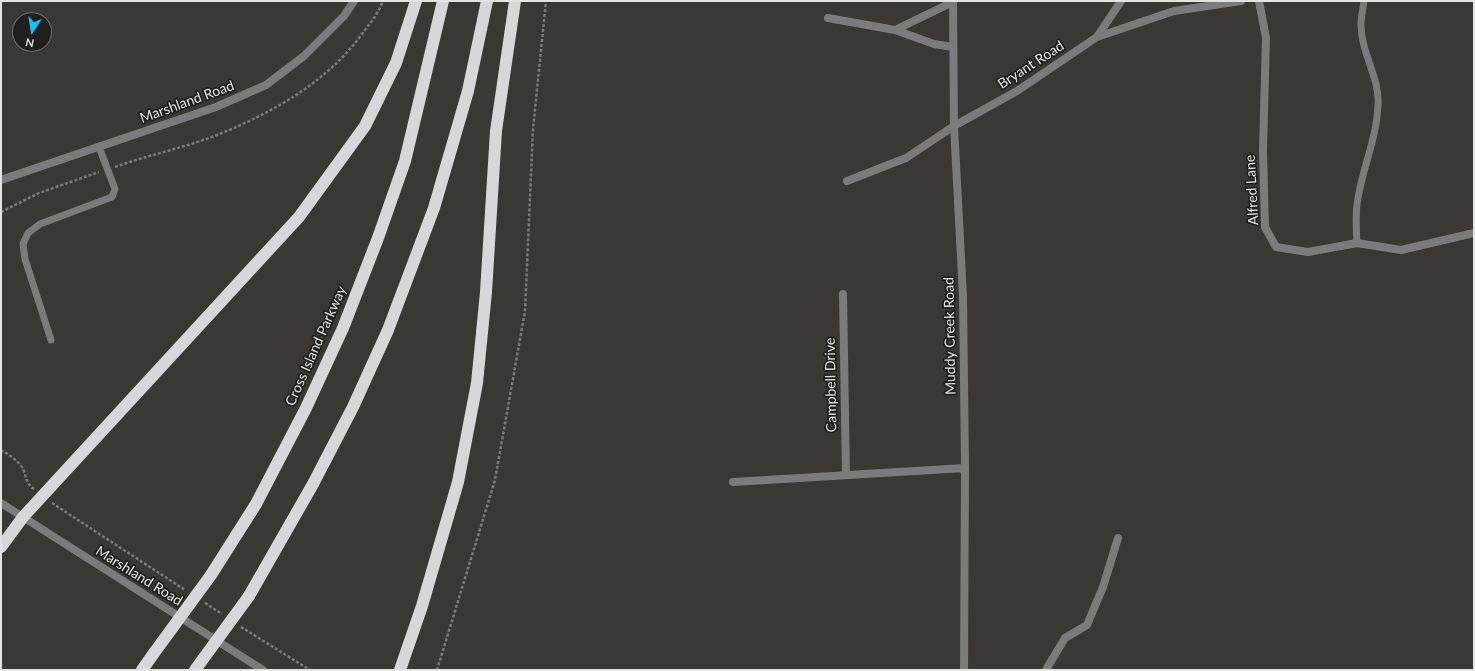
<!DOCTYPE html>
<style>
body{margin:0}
#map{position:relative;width:1475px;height:671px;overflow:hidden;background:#3a3735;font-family:Lato,sans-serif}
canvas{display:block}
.frame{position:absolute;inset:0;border:2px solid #e5e3e2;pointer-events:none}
.north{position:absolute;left:12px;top:12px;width:40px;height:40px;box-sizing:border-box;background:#201f1e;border:1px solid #6f6d6c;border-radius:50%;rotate:192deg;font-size:11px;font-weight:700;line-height:16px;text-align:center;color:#e5e3e2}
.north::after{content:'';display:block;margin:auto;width:14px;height:18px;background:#0bcafa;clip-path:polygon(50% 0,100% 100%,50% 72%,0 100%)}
</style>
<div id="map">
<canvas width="1475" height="671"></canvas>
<div class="frame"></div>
<div class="north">N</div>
</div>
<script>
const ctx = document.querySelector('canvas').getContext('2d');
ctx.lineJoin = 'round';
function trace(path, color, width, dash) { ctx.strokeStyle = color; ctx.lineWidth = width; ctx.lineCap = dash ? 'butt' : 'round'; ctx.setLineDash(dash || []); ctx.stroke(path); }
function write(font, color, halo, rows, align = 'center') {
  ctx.font = font + ' Lato,sans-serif'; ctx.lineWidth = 3.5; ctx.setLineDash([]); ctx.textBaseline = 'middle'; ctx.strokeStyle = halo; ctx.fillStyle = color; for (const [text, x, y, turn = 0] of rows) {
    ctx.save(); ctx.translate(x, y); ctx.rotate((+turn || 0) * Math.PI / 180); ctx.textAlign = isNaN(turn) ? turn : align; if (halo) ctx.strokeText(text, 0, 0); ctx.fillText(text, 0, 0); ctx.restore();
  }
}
trace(new Path2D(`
 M115 167C148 155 184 148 217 135 272 113 326 83 362 34 370 23 378 14 383 1
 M1 212 39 193 99 172
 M1 450C8 454 17 460 22 467 27 475 24 482 34 489
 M52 503 185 590
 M205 603 222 614
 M241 627 310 670
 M437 670 495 480 525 311 533 129 546 1`), '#7e7b7a', 2.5, [3, 2]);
trace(new Path2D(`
 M1357 243C1356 228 1355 213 1358 198 1363 167 1377 137 1378 105 1380 78 1361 53 1361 25 1361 17 1363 9 1364 1
 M51 340 25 259 23 244 28 233 40 224 112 197 115 189 99 147`), '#7c7a7b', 7);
trace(new Path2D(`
 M953 1 954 126 963 296 965 468 964 670
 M1259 1 1266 38 1263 150 1265 227 1276 247 1308 252 1357 243 1401 250 1474 233
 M828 18 895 30 953 2
 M895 30 934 44 953 47
 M1097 37 1121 1
 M847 181 906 158 954 126 1017 91 1097 37 1174 11 1241 1
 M843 294 846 475
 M733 482 965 468
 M1046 670 1047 668 1065 638 1087 625 1103 587 1118 538`), '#7c7a7b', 8);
trace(new Path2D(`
 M1 180 216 107 266 85 304 56 344 16 354 1
 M1 503 263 670`), '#7c7a7b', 8);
trace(new Path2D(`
 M1 547 23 517 299 217 365 126 396 63 416 1
 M211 575 256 504 306 408 343 328 378 238 405 161 443 1
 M249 596 313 484 353 407 388 330 434 208 468 91 487 1
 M142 670 154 653
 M400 670 422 606 458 482 477 383 486 292 496 131 515 1`), '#dad5d8', 12);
trace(new Path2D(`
 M154 653 211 575
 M195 670 249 596`), '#dad5d8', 12);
write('14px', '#e5e3e2', '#201f1e', [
 ["Bryant Road",1031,65,-33],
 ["Marshland Road",187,102,-20],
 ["Alfred Lane",1252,190,-93],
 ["Muddy Creek Road",950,336,-91],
 ["Cross Island Parkway",316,346,-66],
 ["Campbell Drive",831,385,-91],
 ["Marshland Road",139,576,32]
]);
</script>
